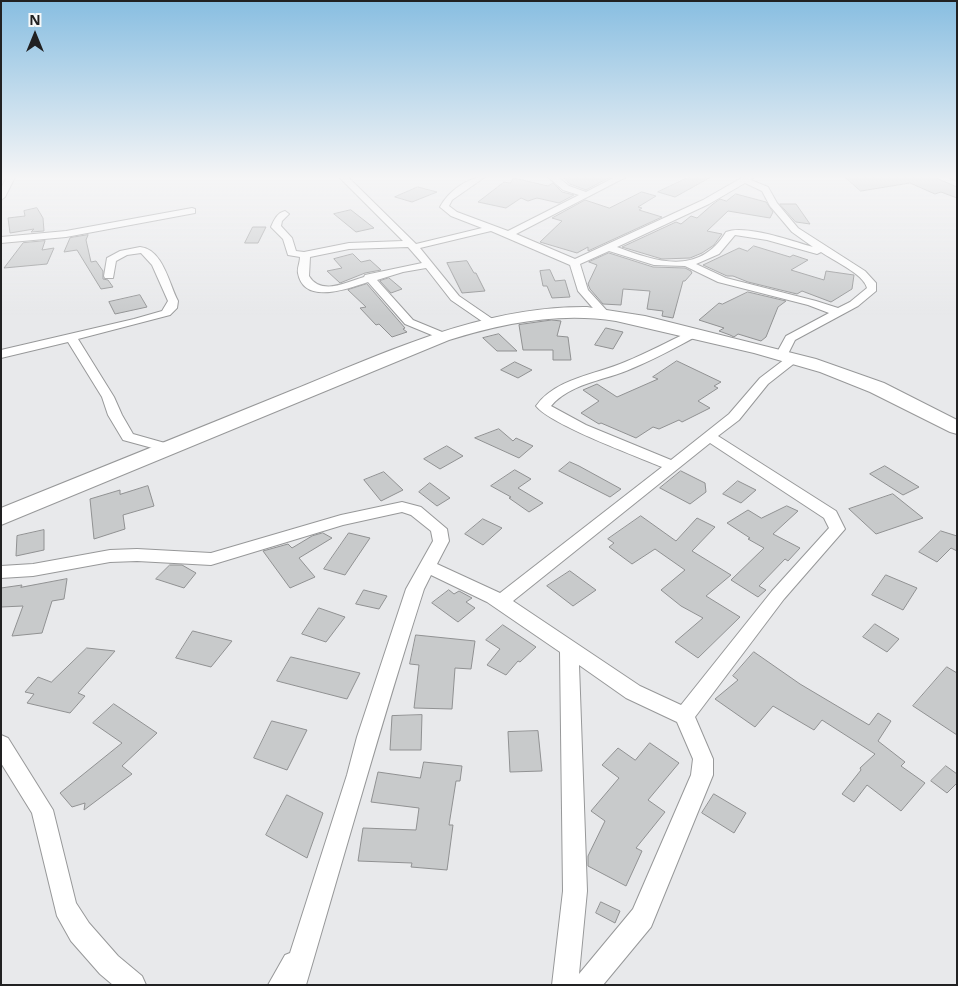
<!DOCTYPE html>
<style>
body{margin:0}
#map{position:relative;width:958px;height:986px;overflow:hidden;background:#e8e9eb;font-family:"Open Sans",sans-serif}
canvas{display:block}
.frame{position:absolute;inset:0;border:2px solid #212122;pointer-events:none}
.north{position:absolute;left:10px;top:10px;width:50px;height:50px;-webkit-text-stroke:4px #f5f7f8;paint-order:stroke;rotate:0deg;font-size:14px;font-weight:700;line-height:20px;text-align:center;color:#212122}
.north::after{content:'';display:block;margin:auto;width:18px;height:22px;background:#212122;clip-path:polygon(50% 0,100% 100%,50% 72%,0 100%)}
</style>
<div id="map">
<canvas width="958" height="986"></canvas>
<div class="frame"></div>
<div class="north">N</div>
</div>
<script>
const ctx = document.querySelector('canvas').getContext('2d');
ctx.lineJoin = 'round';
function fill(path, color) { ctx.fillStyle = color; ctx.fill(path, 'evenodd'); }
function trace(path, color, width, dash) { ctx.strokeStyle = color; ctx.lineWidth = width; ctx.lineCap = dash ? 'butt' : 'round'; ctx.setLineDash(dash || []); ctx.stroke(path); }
const building = new Path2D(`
 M563 177H610L586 190 570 184Z
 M689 177H711L675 197 658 192Z
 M845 177H934L957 187V198L941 192 935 194 910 183 861 191Z
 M514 178 548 186 553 183 562 192 574 195 559 203 537 198 528 201 521 198 506 208 478 202 504 182 510 183Z
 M418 187 437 192 412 202 395 197Z
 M642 192 656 196 638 207 642 208 639 210 662 217 588 251V247L577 253 540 242 562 221 552 218 585 200 609 208Z
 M736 194 766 202 773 212 770 218 728 211 707 231 722 234 714 245 702 253 690 258 662 259 622 247 676 222 681 224 691 216 697 218 713 204 720 199 726 201Z
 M780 204H796L810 224 796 222Z
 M37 208 43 218 44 231 31 232 34 229 10 233 8 218 25 216 24 211Z
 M351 210 374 228 356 232 334 214Z
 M253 227H266L258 243H245Z
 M88 235 86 240 91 262 96 261 103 271V279L108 280 113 287 101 289 77 250 64 252 70 238Z
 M45 241 42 250 54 248 47 264 4 268 23 243Z
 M754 246 790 257 793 255 808 260 791 270 824 280 826 271 854 275 852 289 831 302 802 291 797 294 748 282 733 276H727L703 265 739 248 747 251Z
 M609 253 653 267 685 268 691 271 692 273 685 281H683L673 318 662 316 663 311 647 309 650 291 623 289 621 305 603 304 590 289 588 284 597 265 589 262Z
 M353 254 361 262 370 260 381 270 365 273 340 283 327 271 342 268 334 259Z
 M467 261 474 273H476L485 291 462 293 447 263Z
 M550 270 555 281 565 280 570 297 552 298 547 286H543L540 271Z
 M389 278 402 289 391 293 380 281Z
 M367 284 405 328 403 329 407 332 392 337 379 324 376 325 360 308 366 307 348 290Z
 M748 292 786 301 778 307 766 337 761 341 738 334 734 337 730 335 719 331 724 328 699 320 719 303 722 304Z
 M140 295 147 307 115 314 109 302Z
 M552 320 561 321 557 336 568 337 571 360H553V350H523L519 325Z
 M606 328 623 332 613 349 595 345Z
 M499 334 517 351H497L483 338Z
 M677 361 721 382 714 386 718 388 698 401 710 408 682 422 679 420 659 429 653 427 636 438 601 423 599 424 581 413 599 401 583 390 597 384 617 397 658 379 653 377Z
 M515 362 532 370 518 378 501 370Z
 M499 429 513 441 516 438 533 446 519 458 475 438Z
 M447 446 463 456 440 469 424 459Z
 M570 462 579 466 621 489 610 497 559 471Z
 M885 466 919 487 903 495 870 474Z
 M515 470 531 479 518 488 543 503 529 512 509 498 511 497 491 486Z
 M681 471 705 483 706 492 690 504 660 488Z
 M384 472 403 490 381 501 364 480Z
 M738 481 756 490 741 503 723 494Z
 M430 483 450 498 437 506 419 492Z
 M148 486 154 506 123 515 125 529 94 539 90 499 120 490V494Z
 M893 494 923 518 876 534 849 509Z
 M787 506 798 511 773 534 800 548 788 561 785 559 759 586 766 590 758 597 731 580 764 548 748 539 750 538 727 523 748 510 761 518Z
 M641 516 676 541 697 518 715 527 692 551 731 575 706 596 740 617 698 658 675 642 703 618 681 606 661 590 685 570 655 549 632 564 609 547 614 543 608 539Z
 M483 519 502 528 483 545 465 534Z
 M44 530V550L16 556 17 536Z
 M941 531 957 536V551L951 548 937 562 919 552Z
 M323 533 332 538 299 558 315 577 290 588 263 551 288 544 292 548 312 536Z
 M349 533 370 538 345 575 324 569Z
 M170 565H182L196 573 184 588 156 579Z
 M570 571 596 590 573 606 547 586Z
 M886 575 917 588 903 610 872 595Z
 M67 579 64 599 52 601 42 633 12 636 23 606 1 607V588L22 585 21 587Z
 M364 590 387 596 379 609 356 604Z
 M449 590 454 594 459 591 472 598 466 602 475 608 458 622 432 603Z
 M319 608 345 617 326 642 302 634Z
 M875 624 899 639 887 652 863 637Z
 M503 625 536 647 520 662 518 661 506 675 487 665 500 649 486 640Z
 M193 631 232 641 211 667 176 658Z
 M416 635 475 641 471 669 455 668 452 709 414 708 419 665 410 664Z
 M87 648 115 651 78 693 85 696 70 713 27 703 34 694 25 692 38 677 51 682Z
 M754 652 800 684 869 725 878 713 891 721 878 741 905 762 901 766 925 783 901 811 867 785 854 802 842 794 861 770 860 768 875 754 822 720 814 730 773 706 755 727 715 699 738 680 733 676Z
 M291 657 360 673 347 699 277 681Z
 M947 667 957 673V735L913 706Z
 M114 704 157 733 122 766 132 774 84 810 85 803 72 807 60 793 122 743 93 723Z
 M422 715 421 750H390L392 716Z
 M272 721 307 730 287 770 254 758Z
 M538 731 542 771 510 772 508 732Z
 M650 743 679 763 648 800 665 812 636 848 642 851 626 886 588 866V856L605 821 591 811 619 778 602 765 618 748 635 760Z
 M424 762 462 766 460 781H456L449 825H453L447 870 411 867 412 863 358 861 363 828 416 830 419 808 371 802 378 772 420 778Z
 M946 766 957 774V783L947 793 931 781Z
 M714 794 746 813 734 833 702 813Z
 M287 795 323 813 307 858 266 835Z
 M601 902 620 911 615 923 596 913Z`);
fill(building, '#c8cacb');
trace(building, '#909192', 1);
const minor = new Path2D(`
 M7 177H15L5 197 1 200V188Z
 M339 177H348L416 244 482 228 451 216 440 207C448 192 467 177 485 177L452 200 449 206 457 212 508 231 579 195 563 190 548 177H558L569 186 586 192 615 177H626L516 234 575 259 703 200 743 177H754L751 180 768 187 777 203 798 228 865 271 876 283V291L858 306 795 340 786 358 792 355 796 356 798 359 796 362 768 384 739 420 718 436 836 511 845 529 784 599 695 717 713 759V775L651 927 603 985H552L563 891 560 652 487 602 431 575 424 589C382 720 345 853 306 985H268L285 955 290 953 347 775 357 737 406 589 433 541 431 531 411 515 402 512 343 525 211 565 137 561 110 562 33 576 1 578V566L33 564 110 550 137 549 211 553 341 515 402 502 421 507 447 529 449 541 437 564 500 593 662 467C636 456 551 425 536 406 556 378 595 375 625 362 647 353 669 341 691 331H699L701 333 699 335C675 348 651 361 626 371 601 381 570 384 551 406L586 425 671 460 729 414 760 378 785 359H777L775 356 786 336 829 313 808 305 718 282 685 266 654 265 609 251 580 264 588 290 609 313 603 316 599 315 578 291 570 265 491 231 420 248 459 296 494 320 496 322 494 324H486L451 300 426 268 403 272 377 280 413 320 447 334 449 336 443 339 439 338 405 324 368 282C349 288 304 306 298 273 297 268 300 263 300 257L288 255 283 239 271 227C274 220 277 213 285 211L289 214 282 221 281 226 292 238 296 251 304 252 349 243 403 241ZM745 183 762 191 770 206 792 232 813 247C792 241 745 224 726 232 699 276 657 262 617 247L709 204ZM735 235 767 240 817 254 821 252C832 260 864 274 867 288L850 302 838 308 816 301 726 278 696 264 719 254ZM408 247 422 263 365 275 364 277C347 282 321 296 309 276L310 257 349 249ZM710 443 824 518 829 528 772 591 681 705 640 686 513 601ZM579 665 626 698 677 722 693 759 691 775 633 909 579 974 587 891Z
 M949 177H957V181Z
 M192 208 195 209V213L66 237 1 243V237L66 231Z
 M140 247C163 249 169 284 178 301L177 308 170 315 78 339 114 397 122 415 133 434 172 445 174 448 167 452 123 440 108 415 102 397 68 342 1 358V350L134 319 162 311 168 301 152 265 141 253 127 255 116 261 113 278H105L104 276 107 258 120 251Z
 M1 735 8 738 53 810 76 903 89 923 118 956 142 976 146 985H113L100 974 71 941 57 916 32 813 1 763Z`);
const secondary = new Path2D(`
 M587 307 645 316 816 359 884 383 957 420V434L950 432 870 392 820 372 754 353 616 321C559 312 504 323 449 340L1 525V508C97 469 193 431 288 392 385 353 481 306 587 307Z`);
trace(minor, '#979899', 2);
trace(secondary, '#979899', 2);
fill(minor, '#fff');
fill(secondary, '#fff');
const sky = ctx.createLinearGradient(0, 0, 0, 316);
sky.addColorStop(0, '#88bee1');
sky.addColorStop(0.56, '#f5f5f6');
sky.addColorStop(1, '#f5f5f600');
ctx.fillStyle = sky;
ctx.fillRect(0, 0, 958, 316);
</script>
